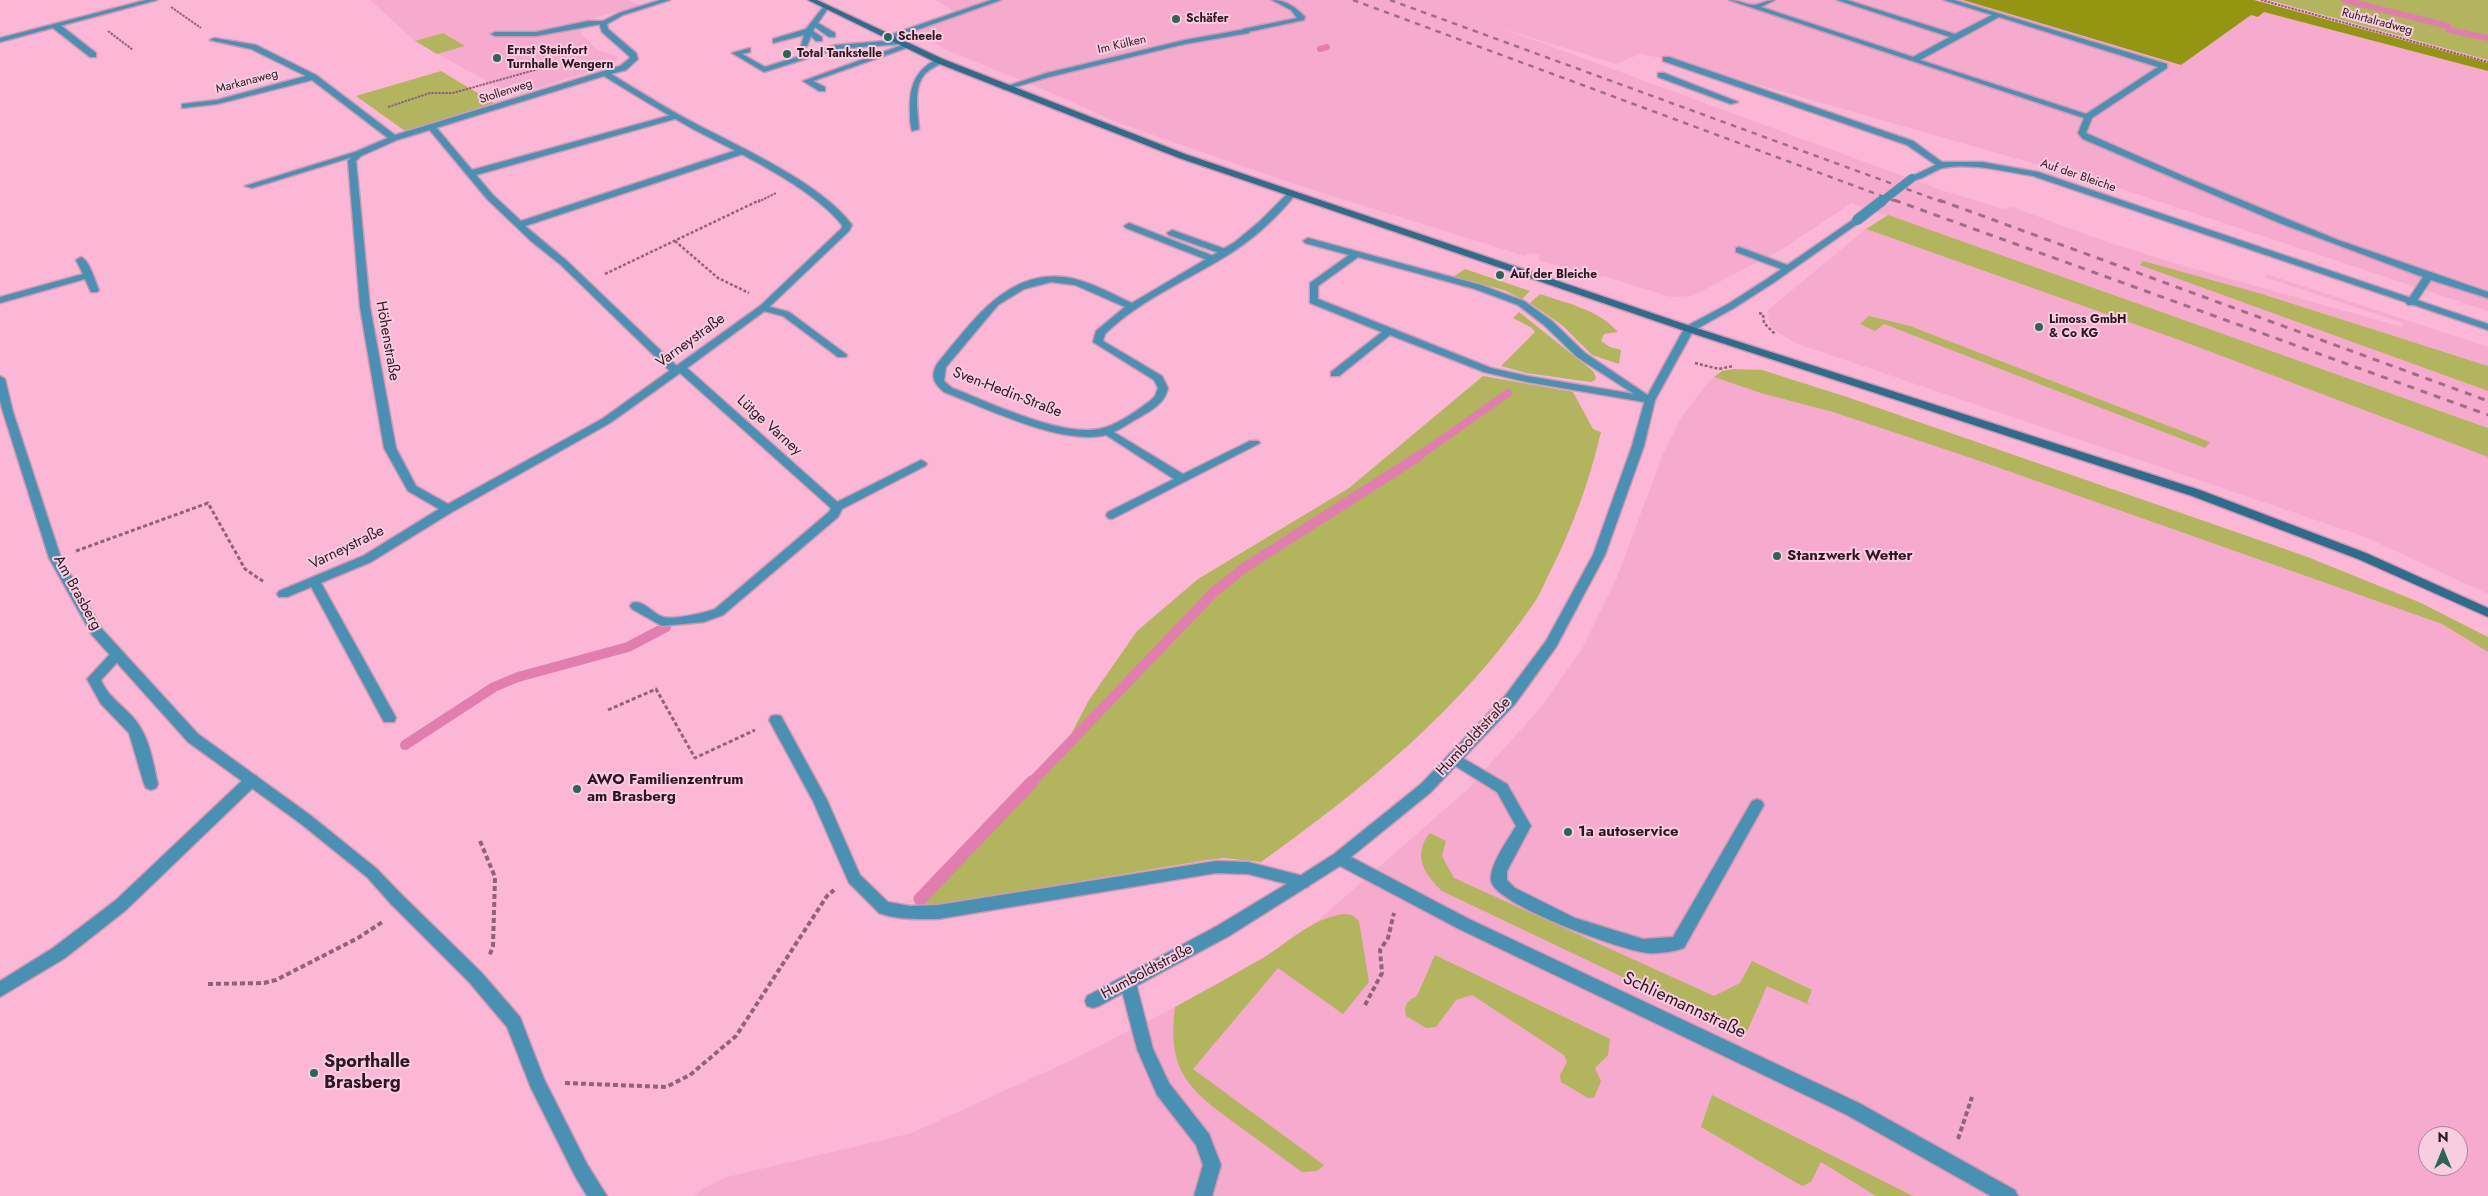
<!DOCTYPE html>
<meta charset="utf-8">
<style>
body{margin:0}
#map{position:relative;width:2488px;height:1196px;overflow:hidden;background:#fcb7d6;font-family:Jost,sans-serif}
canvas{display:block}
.north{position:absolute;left:2418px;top:1126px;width:50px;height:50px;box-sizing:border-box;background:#f8cde0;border:1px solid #a88494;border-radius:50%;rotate:0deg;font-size:14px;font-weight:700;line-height:20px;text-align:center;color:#2f1622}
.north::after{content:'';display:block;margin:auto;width:18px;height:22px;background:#286754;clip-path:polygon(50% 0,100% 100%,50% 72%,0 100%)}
</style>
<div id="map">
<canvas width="2488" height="1196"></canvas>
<div class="north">N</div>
</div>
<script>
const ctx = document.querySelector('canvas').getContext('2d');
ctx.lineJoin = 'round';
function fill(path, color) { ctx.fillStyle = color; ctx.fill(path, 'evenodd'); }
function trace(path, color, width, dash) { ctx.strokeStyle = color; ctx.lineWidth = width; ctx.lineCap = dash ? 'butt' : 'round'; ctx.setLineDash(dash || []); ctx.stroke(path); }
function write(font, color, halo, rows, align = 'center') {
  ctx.font = font + ' Jost,sans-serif'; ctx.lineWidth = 4; ctx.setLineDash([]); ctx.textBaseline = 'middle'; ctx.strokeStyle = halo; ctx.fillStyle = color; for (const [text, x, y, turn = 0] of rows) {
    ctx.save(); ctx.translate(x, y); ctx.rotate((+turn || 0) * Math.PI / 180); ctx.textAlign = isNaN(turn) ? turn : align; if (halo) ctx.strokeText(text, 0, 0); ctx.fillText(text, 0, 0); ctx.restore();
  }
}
fill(new Path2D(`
 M370 0H629L640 5 594 18 582 29 581 34 598 50 617 56 616 63 513 96 415 41Z
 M935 0H1963L2181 65 2251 15 2258 17 2264 12 2488 71V311L2062 169 2046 167 1672 60 1640 54 1616 64 1498 27 1941 190 2003 209 2012 207 2104 241 2184 266 2402 327 2403 323 2264 277 2266 274 2488 347V366L2262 294 2141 265 2488 391V428L1851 203 1781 250 1692 296 1671 297 1603 276 1599 278 1539 260V255L1529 253 1525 256 1297 185 1113 121 1050 92 946 50 931 41 898 42 888 37 956 13Z
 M1866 229 2182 341 2488 457V594L2363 536 1795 343 1772 328 1769 322 1768 310Z
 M1714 377 1764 394 1833 412 1971 458 2442 624 2488 652V1196H695L702 1189 727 1177 912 1133 1078 1057 1175 1007 1264 957 1315 923 1467 790 1541 707 1582 649 1616 580 1663 454 1681 418 1706 385ZM2428 1136H2458V1166H2428Z`), '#f6aacd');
fill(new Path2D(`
 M2267 0H2488V60L2276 2Z
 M443 33 465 46 437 54 415 41Z
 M441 71 494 103 405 131 356 96Z
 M1888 215 2488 428V457L2182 341 1866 229Z
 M2143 261 2262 294 2488 366V391L2140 265Z
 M1465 269 1530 291 1522 299 1504 290 1453 277Z
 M1540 294C1568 304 1598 309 1618 332L1604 334 1601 341 1610 347 1621 350 1619 364 1592 355 1562 325 1530 303Z
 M1519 312 1593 371 1596 377 1595 380 1591 382 1526 373 1501 366 1535 332 1532 328 1513 318Z
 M1869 316 1910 326 2210 442 2205 448 1884 324 1875 331 1860 324Z
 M1734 369 1762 370 1847 397 2305 556 2419 602 2488 637V652L2442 624 1971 458 1833 412 1764 394 1714 377 1722 371Z
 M1483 376 1573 392 1593 429 1601 432C1589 482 1574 524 1551 570 1545 581 1541 593 1534 603 1462 709 1363 789 1261 862L1224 858 1207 860 938 905H921L1067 742 1089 700 1137 631 1198 579 1349 488Z
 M1430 833 1446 841 1442 856 1454 878 1714 996 1740 983 1752 961 1812 990 1807 1003 1812 1006 1767 986 1746 1034H1742L1442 891C1424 874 1412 855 1430 833Z
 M1344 914 1352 915 1359 921 1369 982 1343 1014 1278 968 1193 1069 1324 1165 1317 1171 1302 1172C1280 1156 1258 1140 1236 1124 1188 1089 1167 1071 1175 1007 1204 991 1234 975 1263 958 1289 942 1312 918 1344 914Z
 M1435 955 1610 1039 1608 1055 1595 1068 1601 1081 1594 1098H1588L1561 1082 1560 1075 1567 1062 1564 1055 1472 995 1456 1000 1436 1027 1426 1028 1406 1016C1404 1005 1406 1001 1417 996Z
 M1712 1095 1913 1196H1876L1821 1162 1811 1182 1802 1186 1701 1127Z`), '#b2b55e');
fill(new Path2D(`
 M1963 0H2254L2488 63V71L2264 12 2258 17 2251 15 2181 65Z`), '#949511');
trace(new Path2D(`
 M2344 0 2448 26 2449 30 2488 38
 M1320 49 1327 47`), '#e27daf', 6);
trace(new Path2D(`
 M1417 457 1508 393`), '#e27daf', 8);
trace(new Path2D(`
 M405 745 494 687 518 677 628 647 666 627
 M1031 783 1214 592 1244 568 1419 456`), '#e27daf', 10);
trace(new Path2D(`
 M920 899 1032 782`), '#e27daf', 13);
const lane = new Path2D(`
 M991 0H1001L891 39 884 37Z
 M1272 0C1285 0 1296 7 1305 17L1304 20 1243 33V29L1297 18 1291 10Z
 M1729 0C1738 0 1747 5 1754 5 1761 4 1767 0 1775 0L1761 7 1913 57 1950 37 1837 0H1847L1955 34 1992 15 1944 0H1954L2167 64V68L2092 118 2086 133 2188 178 2338 240 2488 292V298L2431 280 2414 305H2408L2406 303 2423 277 2282 224 2083 139 2078 133 2084 118ZM1999 17 2158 67 2086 114 1920 60Z
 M824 6 829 7 818 23 835 33V37H829L815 27 813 31 822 37V41H816L811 36 807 46H801L804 35 773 43V39L806 29Z
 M588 21H603L607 23 536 36H495L491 34 495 32H536Z
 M53 24H59L96 53V57H90L53 28Z
 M898 40H901V44L837 49 764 72 732 53 750 48V52L742 54 765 67 836 45Z
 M905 44 912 46 813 81 825 87V91H819L803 81Z
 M1663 57H1669L1913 141 1946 165 1939 167 1907 145 1663 61Z
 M937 59 944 61C938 66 930 68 924 75 913 89 918 112 919 129L912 131C910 125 910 118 910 111 909 87 915 70 937 59Z
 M1658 73H1664L1738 102 1731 104 1658 77Z
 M675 114 679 116 678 118 476 175 493 195 521 221 737 150H743V154L525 226 567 261 680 369V373H672L561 265 531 241 487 199 428 128 435 126 472 170Z
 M355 152 362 154 252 188 245 186Z
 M1129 223 1216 257 1218 259 1213 262 1210 261 1126 228 1124 226Z
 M1172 230 1228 250 1230 252 1228 254H1222L1169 235 1167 233Z
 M1308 238 1481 285 1524 301 1552 321 1585 353 1655 400 1650 403 1527 382 1484 372 1390 335 1339 376H1331V372L1382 332 1310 303V283L1349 255 1305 243 1303 241ZM1358 257 1475 289 1518 305 1544 325 1577 357 1634 394 1527 376 1491 368 1318 299V286Z
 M1739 247 1790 266 1792 268 1790 270H1784L1736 252V248Z
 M81 257C90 261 95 281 99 290L97 292H91L85 279 0 303V297L83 274 76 260Z
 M763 305 789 312 847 355 846 357H838L783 316 760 310V306Z
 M1107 428 1183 474 1250 441H1258L1260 443 1112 519 1108 518 1106 515 1108 512 1174 479 1103 433 1102 431Z
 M921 460 925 462 927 464 925 466 842 509 838 517 723 615 704 622 662 626 632 609 630 606 632 603C644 599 652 614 663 617 673 620 705 613 715 609L829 512 833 504Z
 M314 577 320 581 394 714 396 718 394 722H384L308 581Z
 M117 650 122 652 124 655 101 680C109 699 125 706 136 721 150 739 153 763 158 784L156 788 151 790 146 788 144 784 129 733 101 704 87 679 112 652Z
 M776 715 781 716 827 800 860 875 888 902 910 906 938 905 1216 861 1248 862 1303 876 1308 877 1311 882 1308 887 1303 888 1248 874 1216 873 938 919C918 919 898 920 879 913L849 883 813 801 769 720 771 716Z
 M1454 753 1507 784 1531 826 1507 871V880L1515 888 1575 918 1643 939 1673 937 1752 801 1757 799 1762 801 1764 805 1684 948C1673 952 1653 955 1642 952 1617 948 1496 905 1491 881 1489 865 1508 840 1516 826L1497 792 1449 762 1447 758 1449 754Z
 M252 774 257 776 259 780 257 784 126 910 65 958 0 997V981L53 948 116 900 247 776Z
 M396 892 401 894 481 972 520 1017 544 1079 587 1164 607 1196H587L575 1176 531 1088 507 1027 469 982 391 904 388 899 391 894Z
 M1128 976 1134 978 1136 983 1153 1049 1169 1083 1209 1134 1221 1165 1212 1196H1194L1203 1165 1196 1145 1157 1095 1137 1049 1120 983 1122 978Z`);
const street = new Path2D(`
 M146 0H157L0 42V38Z
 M660 0H670L623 15 607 24 608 29 636 53 638 59 626 70 611 74C639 91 667 109 696 124 742 148 822 184 852 225L849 231 766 310 687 368 843 507 841 510H833L680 373 610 423 452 512 371 562 287 597H279L277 594 279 591 363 556 439 509 408 491 384 448 360 307 348 161 355 152 388 138 312 80 217 104 182 108V104L217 100 306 76 251 49 210 40 214 38 256 45 316 75 395 135 620 66 630 58 629 56 602 32 599 23 619 13ZM604 76C633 94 663 112 693 129 737 152 812 187 842 225V228L760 306 602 419 448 504 416 486 396 448 370 307 356 161 361 156 397 140Z
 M1246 29H1249V33L1185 44 1049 77 1005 90 1001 88 1047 73 1185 40Z
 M1942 162H1982L2038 172 2488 324V330L2033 176C2008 172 1969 162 1943 168 1933 170 1917 185 1908 178Z
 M1289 192 1296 194C1279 215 1257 236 1234 251 1191 279 1142 298 1105 334L1103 341 1162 376 1168 388C1165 403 1152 410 1140 417 1129 423 1119 431 1106 435 1062 446 986 408 944 392 934 383 930 377 937 364 970 325 1005 270 1064 277 1088 280 1110 293 1132 303L1235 242 1259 222ZM1051 282 1075 285 1125 307 1096 331 1093 342 1154 380 1158 388 1155 396 1150 401C1138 410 1117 425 1103 428 1064 439 989 402 952 388L944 381 946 367 998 305 1024 289Z
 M1857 217 1861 220 1860 222 1773 283 1734 308 1693 331 1655 400 1644 446 1605 555 1556 647 1515 704 1431 792 1351 857 1469 919 1859 1103 2015 1190 2018 1196H1991L1847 1115 1459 929 1340 866 1229 936 1099 1006 1093 1008 1087 1006 1085 1001 1087 996 1217 926 1298 877 1334 854 1421 784 1505 696 1546 641 1593 555 1632 446 1645 400 1685 327 1728 304 1767 279Z
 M0 376 5 379 13 412 61 558 102 629 198 734 310 815 377 869 401 894 404 899 401 904 396 906 391 904 367 877 300 823 188 742 92 635 49 558 3 412 0 401Z`);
const secondary = new Path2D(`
 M808 0H817L943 59 1185 154 1693 327 2200 490 2366 553 2488 608V617L2358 559 2192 496 1685 331 1179 158 937 63Z`);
trace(lane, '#d397b2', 3);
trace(street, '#d397b2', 3);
trace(secondary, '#d397b2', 3);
trace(new Path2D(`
 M2261 0 2488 62
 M171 7 201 28
 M108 31 133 50
 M541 54 556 64
 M388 107 430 93H453L556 64
 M758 202 776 193`), '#916378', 2, [2.5, 1]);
trace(new Path2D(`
 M675 241 718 278 749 293
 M605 274 760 200
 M1759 313 1763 314 1764 323 1775 334
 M1695 363 1719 369 1733 366`), '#916378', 2.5, [3, 2]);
trace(new Path2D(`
 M76 551 208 503 245 569 264 582
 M608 710 656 689 695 758 755 730`), '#916378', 3, [4, 2.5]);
trace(new Path2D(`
 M480 841 495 877 493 946 489 957
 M208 984 264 983 276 980 358 938 384 921
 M1365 1005 1382 973 1380 950 1388 938 1394 913
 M565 1083 666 1087 690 1075 736 1036 827 896 834 890
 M1958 1139 1972 1097`), '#916378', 4, [5, 3]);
fill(lane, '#4891b3');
fill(street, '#4891b3');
fill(secondary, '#2b6d8a');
trace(new Path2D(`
 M1353 0 1898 202
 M1390 0 1942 202`), '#9f6e84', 2.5, [5.5, 5.5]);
trace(new Path2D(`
 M1894 200 2488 415
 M1939 200 2488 401`), '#9f6e84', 3, [7, 7]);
const streetBridgeFar1 = new Path2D(`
 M1881 202 1912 178`);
const streetBridge = new Path2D(`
 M1857 220 1883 200`);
trace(streetBridgeFar1, '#d397b2', 9, []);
trace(streetBridge, '#d397b2', 12, []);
trace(streetBridgeFar1, '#4891b3', 8);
trace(streetBridge, '#4891b3', 10);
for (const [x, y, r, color] of [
 [1176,19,5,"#286754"],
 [888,37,5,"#286754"],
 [787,54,5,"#286754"],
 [497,58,5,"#286754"],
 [1500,275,5,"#286754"],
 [2039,327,5,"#286754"],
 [1777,556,5,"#286754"],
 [577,789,5,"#286754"],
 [1568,832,5,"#286754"],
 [314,1073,5,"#286754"]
]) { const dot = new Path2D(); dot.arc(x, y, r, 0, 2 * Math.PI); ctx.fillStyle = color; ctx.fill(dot); trace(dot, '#f8cde0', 2); }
write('bold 12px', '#2f1622', '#f8cde0', [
 ["Schäfer",1186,19],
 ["Scheele",898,37],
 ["Ernst Steinfort",507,51],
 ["Turnhalle Wengern",507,65],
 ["Total Tankstelle",797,54],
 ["Auf der Bleiche",1510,275],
 ["Limoss GmbH",2049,320],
 ["& Co KG",2049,334]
], 'left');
write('12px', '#2f1622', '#f8cde0', [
 ["Ruhrtalradweg",2377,22,15],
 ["Im Külken",1122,45,-13],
 ["Markanaweg",247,82,-15],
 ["Stollenweg",506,92,-18],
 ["Auf der Bleiche",2078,176,19]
]);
write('15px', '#2f1622', '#f8cde0', [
 ["Höhenstraße",387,341,80],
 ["Varneystraße",691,341,-36],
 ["Sven-Hedin-Straße",1007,393,21],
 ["Lütge Varney",769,426,42],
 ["Varneystraße",347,548,-26],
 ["Am Brasberg",77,593,61],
 ["Humboldtstraße",1474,737,-47],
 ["Humboldtstraße",1147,972,-28]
]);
write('bold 15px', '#2f1622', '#f8cde0', [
 ["Stanzwerk Wetter",1787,556],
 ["AWO Familienzentrum",587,780],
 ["am Brasberg",587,797],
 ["1a autoservice",1578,832]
], 'left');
write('18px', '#2f1622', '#f8cde0', [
 ["Schliemannstraße",1684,1006,25]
]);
write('bold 18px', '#2f1622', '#f8cde0', [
 ["Sporthalle",324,1063],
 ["Brasberg",324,1084]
], 'left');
</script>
